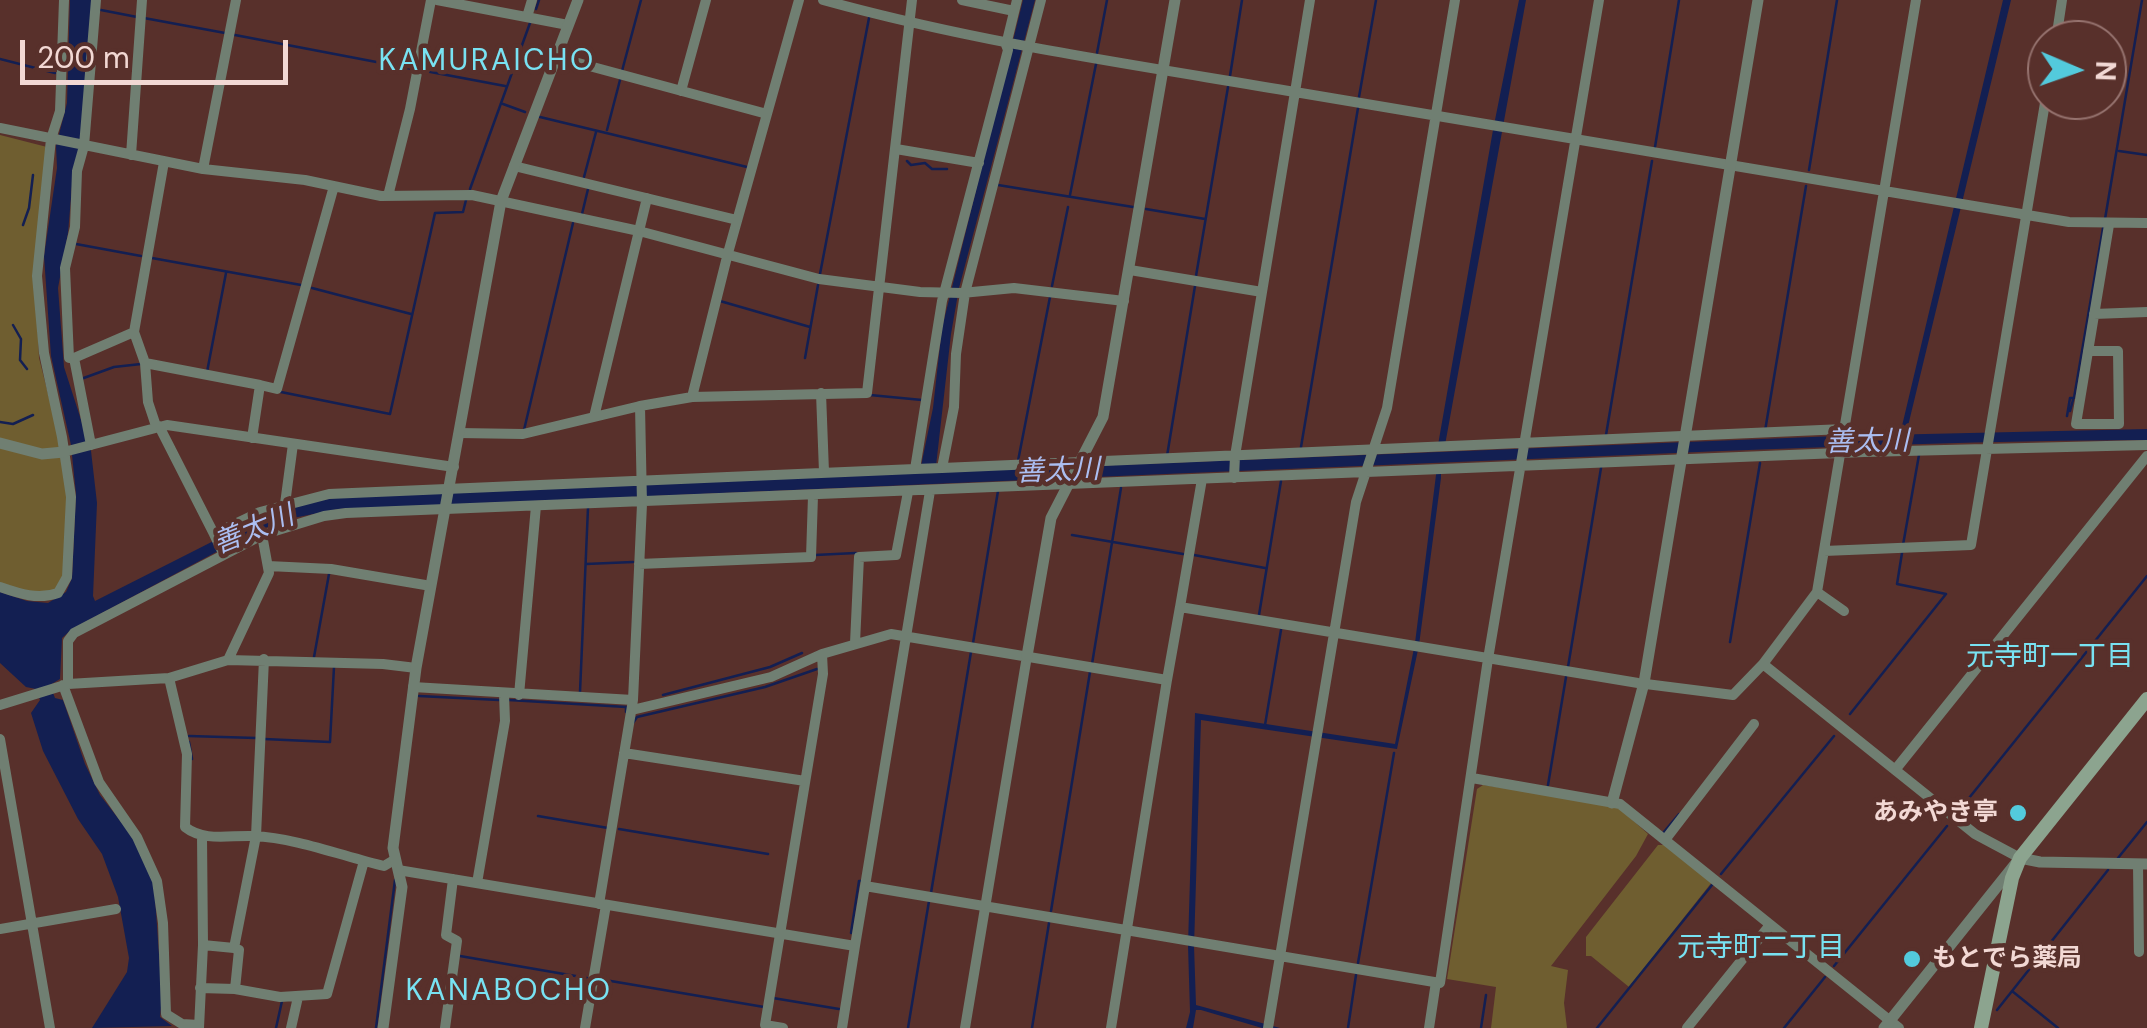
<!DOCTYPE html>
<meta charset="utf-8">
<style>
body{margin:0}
#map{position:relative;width:2147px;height:1028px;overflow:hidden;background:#58302b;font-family:"DM Sans",sans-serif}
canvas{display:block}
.north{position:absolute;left:2027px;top:20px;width:100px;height:100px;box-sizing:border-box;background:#58302b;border:2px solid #96736f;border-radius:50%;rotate:92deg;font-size:28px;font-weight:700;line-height:40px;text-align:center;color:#f2d8d4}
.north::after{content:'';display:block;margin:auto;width:35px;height:45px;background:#53cadc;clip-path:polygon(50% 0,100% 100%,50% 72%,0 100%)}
.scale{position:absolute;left:20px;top:40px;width:268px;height:45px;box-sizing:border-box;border:5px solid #f2d8d4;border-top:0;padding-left:12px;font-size:30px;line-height:35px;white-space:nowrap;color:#f2d8d4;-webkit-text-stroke:8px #58302b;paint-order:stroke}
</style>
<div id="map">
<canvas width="2147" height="1028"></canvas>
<div class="north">N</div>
<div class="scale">200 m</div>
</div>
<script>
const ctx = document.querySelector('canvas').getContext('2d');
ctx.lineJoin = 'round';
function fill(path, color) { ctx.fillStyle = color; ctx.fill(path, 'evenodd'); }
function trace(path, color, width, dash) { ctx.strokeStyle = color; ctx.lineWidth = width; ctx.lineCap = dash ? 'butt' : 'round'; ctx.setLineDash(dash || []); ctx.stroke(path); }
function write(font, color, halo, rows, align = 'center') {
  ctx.font = font + ' "DM Sans","Noto Sans JP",sans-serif'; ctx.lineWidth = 9; ctx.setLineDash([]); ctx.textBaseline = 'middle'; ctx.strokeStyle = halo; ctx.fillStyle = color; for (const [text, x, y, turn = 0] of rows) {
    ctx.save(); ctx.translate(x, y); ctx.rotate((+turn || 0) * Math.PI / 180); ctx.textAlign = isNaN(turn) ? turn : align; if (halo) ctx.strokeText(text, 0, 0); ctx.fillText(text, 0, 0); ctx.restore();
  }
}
fill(new Path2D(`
 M0 135 47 147 36 292 39 358 59 437 68 497 63 577 56 591 24 592 0 584Z
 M1483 785 1561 796 1619 808 1648 834 1636 856 1551 966 1568 970 1564 1003 1567 1028H1491L1496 987 1447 979 1477 789Z
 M1658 845H1665L1712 882 1629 987 1591 956H1586V937Z`), '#6f5e30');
fill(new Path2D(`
 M70 0H93L82 139 73 174 68 233 58 288 64 367 91 451 97 503 93 596 95 601 261 517 300 504 345 496 1837 436 2147 429V440C1917 441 1686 453 1456 462 1084 477 711 494 339 509L288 519 250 534 72 629 62 638 60 679 50 685 55 698 63 700 85 764 100 795 132 836 154 883 162 998 160 1017 172 1026 92 1028 127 972 129 958 118 897 102 854 78 819 43 751 31 713 40 700 36 689 26 687 0 663V592L27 601 48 603 66 592 72 578 76 494 71 445 51 356 44 256 57 168 56 146 67 103Z
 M1023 0H1035L959 288 951 334 936 466H921L933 408 942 328Z
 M1519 0H1526L1445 445H1438L1493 130Z
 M2003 0H2011L1908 426H1902Z
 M1437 467 1441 468V478L1419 645 1397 749 1201 720 1194 946 1196 1005 1280 1028H1262L1201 1010H1196L1193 1028H1186L1190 1012 1188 945 1195 713 1395 744 1415 643Z`), '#131f52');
trace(new Path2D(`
 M536 9 539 0
 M101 10 137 17
 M144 18 225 33
 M235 35 413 69
 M1097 53 1107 0
 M0 59 55 73
 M420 70 505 86
 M622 71 641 0
 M1230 76 1242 0
 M1359 97 1376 0
 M503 104 525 112
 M540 117 747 167
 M607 130 620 80
 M1655 147 1679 0
 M2119 151 2147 155
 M907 161 911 165 925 163 932 169H947
 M1809 170 1837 0
 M584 177 596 132
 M998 185 1133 207
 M470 189 530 23
 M1070 195 1096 64
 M1146 209 1205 219
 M582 214 588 189
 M2105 219 2142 0
 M23 225 29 208 33 175
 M76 244 141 256
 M152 258 301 285
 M820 274 869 18
 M1196 276 1228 87
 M1052 286 1068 207
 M312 288 411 314
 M720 301 810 327
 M13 325 21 339 20 360 27 369
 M805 358 818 285
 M207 372 226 273
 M81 379 114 367 141 364
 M281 392 390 414 435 213 463 212 466 200
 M870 395 922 400
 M2070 411 2073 400
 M2067 416 2070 398H2074L2103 228
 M0 422 13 424 33 415
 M524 430 573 223
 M1765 431 1806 186
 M1606 435 1652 161
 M1301 447 1358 108
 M1167 456 1195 286
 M1018 461 1050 297
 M1072 535 1183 554
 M1903 545 1919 455
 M815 555 856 553
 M1194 555 1265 568
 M586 564 633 562
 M1259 615 1281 481
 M2095 641 2147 576
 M1730 642 1760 463
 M973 643 998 491
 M314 657 329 574
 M1092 664 1121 488
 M1568 667 1601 468
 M580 692 588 508
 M663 695 770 667 802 653
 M419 696 499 700
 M509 700 626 707V712
 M1850 714 1946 594 1897 584 1902 553
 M633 723 637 717 765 687 817 669
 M1265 725 1281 630
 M189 736 256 738
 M264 739 330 742 334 667
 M189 742 192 759
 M1548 785 1566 677
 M1961 808 2092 645
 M538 816 608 828
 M619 829 768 854
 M1663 833 1679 814
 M2118 858 2147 822
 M1721 874 1834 736
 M931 893 971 652
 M1051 911 1090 672
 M851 933 859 881H862
 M460 956 587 978
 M1358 963 1394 753
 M1834 966 1947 826
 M599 979 764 1007
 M2012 991 2058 1028
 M773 998 839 1009
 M1997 1010 2108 870
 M276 1028 282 1001
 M376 1028 395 880
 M908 1028 929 901
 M1032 1028 1049 923
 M1348 1028 1356 975
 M1481 1028 1486 995
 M1597 1028 1712 885
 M1784 1028 1825 977`), '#131f52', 2.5);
trace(new Path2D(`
 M437 0 568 25
 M823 0C978 43 1136 65 1295 92L1235 456 1234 478
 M962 0 1014 11
 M1017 0 1006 45 1008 50 942 301 915 469 942 468 954 407 956 354 965 293 1041 0
 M1310 0 1295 92 2069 222 2147 223
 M527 17 532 0
 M2056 40 2062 0
 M556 57 767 114
 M681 91 706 0
 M0 128 203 169 305 180 381 196 472 195 639 231 819 279 920 292 962 293 1014 288 1124 301
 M896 149 979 163
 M131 155 142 0
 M514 166 737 220
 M203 169 236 0
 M388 196 410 109 431 0
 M1130 270 1262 292
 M2094 314 2147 312
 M134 332 164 162
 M2088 351H2118L2119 424H2076L2109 225
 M74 358H69L65 268 75 227 77 171 84 146 96 0
 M260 385 277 389 334 186
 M821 393 824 472
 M692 397 867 393 912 0
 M594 417 647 198
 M156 426 148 402 145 363 260 385 252 438
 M159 426 214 534
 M459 433 523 434 640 406
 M91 445 74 358 134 332 145 363
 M64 452 167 425 454 467
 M942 468 1844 429
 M285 504 293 444
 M262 535 324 516 346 513 1864 452 2147 445
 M1824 551 1971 545 2047 91
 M223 553 214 534 260 512 329 494 915 469
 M639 564 811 557 813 496
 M268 566 331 569 431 586
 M0 587C20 594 38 600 58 593L67 577 71 497 62 437 44 353 37 276 51 139 60 111 64 0
 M1817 592 1844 611
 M1180 607 1202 479
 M855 643 859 557 896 555 908 492
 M1763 664 1975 834 2020 858
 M169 678 187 754 185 827C204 842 230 835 253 836 297 838 342 856 384 866L394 860
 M68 684V641L74 633 262 535 269 573 228 660
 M63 685 99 782 137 837 157 881 163 923 166 1014 182 1024 199 1025
 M413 687 633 700
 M519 695 536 506
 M0 705 68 684 169 678 228 660 383 664 416 668
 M632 710 771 677 822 654 891 634 1167 680 1180 607 1638 683 1733 695 1763 664 1817 592 1916 0
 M0 739 50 1028
 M624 753 805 781
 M1895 770 2147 456
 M1472 778 1620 804 1899 1028
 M202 836 203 945
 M1665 840 1754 724
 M2138 864 2139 952
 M398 870 855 946 865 886 1440 983 1488 659 1599 0
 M477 883 505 721 504 694
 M865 886 930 491
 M599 904 633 700 642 504 640 406 692 397 728 253 799 0
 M0 929 116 909
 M200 988 235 989 239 950 234 948
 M235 989 280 997 327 994 364 861
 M199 1028 203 945 234 948 256 836 264 659
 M291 1028 298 997
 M445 1028 457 941 446 935 453 879
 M585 1028 606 905
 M783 1028 765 1025 823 674 822 654
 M842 1028 855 946
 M965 1028 1027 656
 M1111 1028 1167 680
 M1268 1028 1356 502 1387 408 1455 0
 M1429 1028 1436 982
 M1687 1028 1770 925`), '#707f72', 10);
trace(new Path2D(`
 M0 443 42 454 64 452
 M1027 656 1051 518 1103 417 1175 0
 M1612 803 1644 683 1758 0
 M383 1028 402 887 393 848 416 668 501 201 578 0
 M1884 1028 2020 858 2040 862 2147 864`), '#707f72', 11);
trace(new Path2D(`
 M1981 1028 2012 878 2020 858 2147 699`), '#8ca48f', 14);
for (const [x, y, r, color] of [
 [2018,813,10,"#53cadc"],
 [1912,959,10,"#53cadc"]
]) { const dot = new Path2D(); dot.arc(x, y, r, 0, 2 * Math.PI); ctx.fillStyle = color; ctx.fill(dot); trace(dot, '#58302b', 4); }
write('bold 25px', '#f2d8d4', '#58302b', [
 ["あみやき亭",1998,813],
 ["もとでら薬局",1932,959,"left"]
], 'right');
write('italic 28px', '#abbef1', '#58302b', [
 ["善太川",1867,443,-1],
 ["善太川",1058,472,-2],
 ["善太川",254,531,-22]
]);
write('28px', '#78e2f2', '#58302b', [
 ["元寺町一丁目",2050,658],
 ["元寺町二丁目",1761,949]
]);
ctx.letterSpacing = '2.5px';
write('30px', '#78e2f2', '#58302b', [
 ["KAMURAICHO",487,62],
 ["KANABOCHO",509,992]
]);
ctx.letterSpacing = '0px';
</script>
